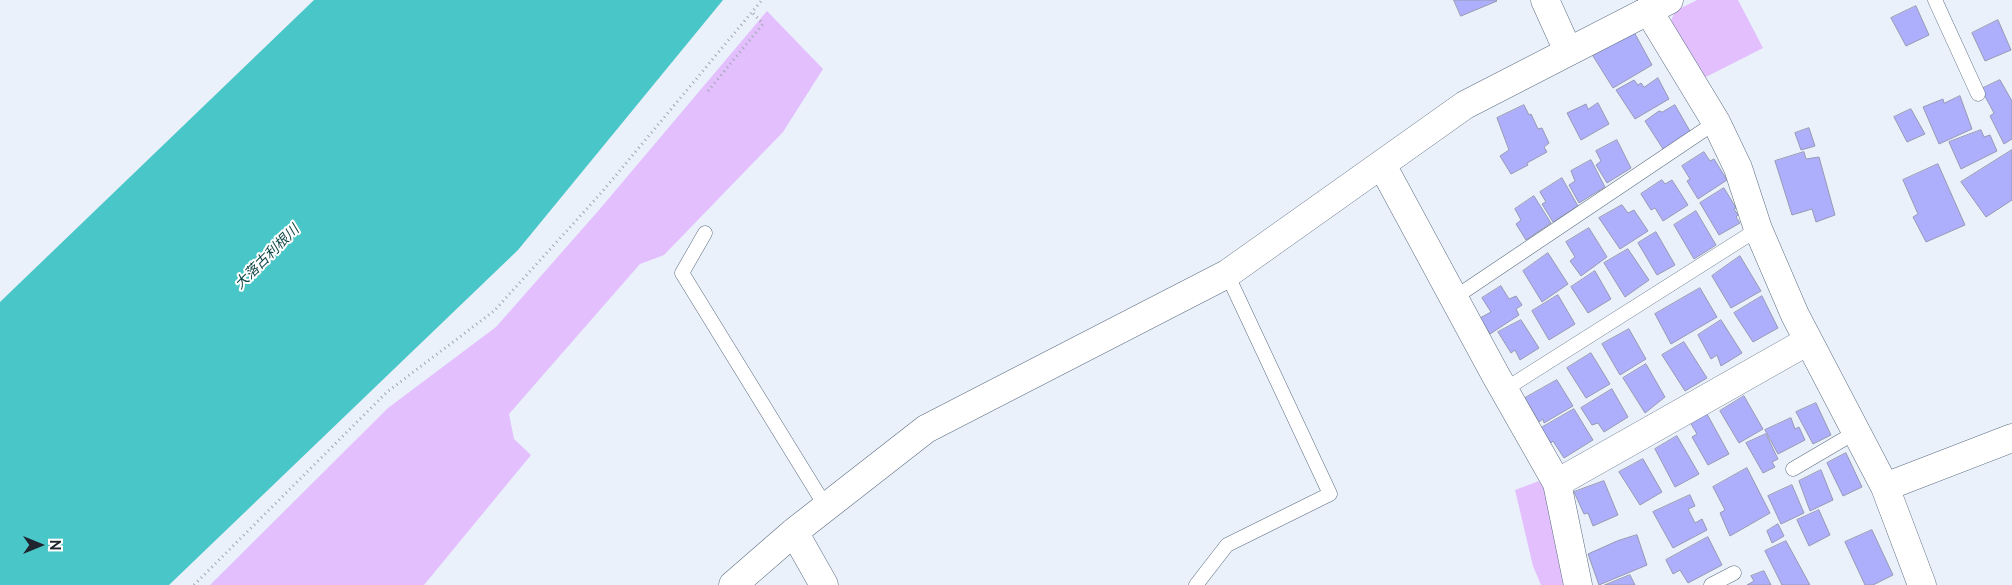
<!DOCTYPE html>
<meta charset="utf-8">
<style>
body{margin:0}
#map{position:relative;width:2012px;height:585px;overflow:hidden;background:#eaf1fb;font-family:Raleway,sans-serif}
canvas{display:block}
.north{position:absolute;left:15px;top:520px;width:50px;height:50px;-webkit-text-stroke:4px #fefefe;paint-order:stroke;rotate:90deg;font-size:14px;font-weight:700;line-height:20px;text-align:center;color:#1f262f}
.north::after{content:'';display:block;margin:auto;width:18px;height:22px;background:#1f262f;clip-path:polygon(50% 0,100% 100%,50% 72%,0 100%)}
</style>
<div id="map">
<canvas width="2012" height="585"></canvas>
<div class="north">N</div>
</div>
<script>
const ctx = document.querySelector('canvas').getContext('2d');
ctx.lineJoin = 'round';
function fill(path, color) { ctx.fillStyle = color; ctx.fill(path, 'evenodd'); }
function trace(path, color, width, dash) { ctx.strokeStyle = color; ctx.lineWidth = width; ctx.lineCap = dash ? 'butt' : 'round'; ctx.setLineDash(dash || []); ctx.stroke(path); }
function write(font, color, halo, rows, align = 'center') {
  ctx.font = font + ' Raleway,"Noto Sans JP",sans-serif'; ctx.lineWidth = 4; ctx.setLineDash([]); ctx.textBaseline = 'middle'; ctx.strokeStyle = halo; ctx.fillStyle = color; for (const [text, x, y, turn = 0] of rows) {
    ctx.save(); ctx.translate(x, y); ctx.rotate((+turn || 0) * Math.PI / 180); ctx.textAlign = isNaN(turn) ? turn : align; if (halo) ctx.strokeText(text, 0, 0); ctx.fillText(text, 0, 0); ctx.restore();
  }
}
fill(new Path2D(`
 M1697 0H1738L1763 48 1702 79 1670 23 1675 11Z
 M767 11 823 69 783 132 664 255 640 264 509 414 514 439 531 455 424 585H210L388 408 496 327 599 210Z
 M1539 481 1546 493 1567 585H1541L1533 566 1515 490Z`), '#e3bffd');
fill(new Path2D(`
 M314 0H723L518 250 169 585H0V302Z`), '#49c6c7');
const building = new Path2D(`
 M1454 0H1496L1497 1 1461 16Z
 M1916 6 1929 35 1906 46 1891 18Z
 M1998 20 2011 50 1985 61 1972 33Z
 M1634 32 1652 65 1613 88 1593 56Z
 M1658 78 1669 99 1635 119 1616 90 1634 80 1638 85 1641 83 1644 87Z
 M2000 80 2012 101V139L2004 144 1990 116 1994 113 1981 89Z
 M1960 96 1972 129 1939 144 1923 107 1943 99 1944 103Z
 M1598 103 1609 124 1581 140 1567 113 1586 104 1588 109Z
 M1524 105 1529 115 1531 114 1538 129 1542 128 1549 143 1544 147 1547 152 1527 163 1528 165 1511 174 1500 156 1509 150 1497 118Z
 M1675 105 1691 133 1665 152 1645 121 1659 111 1662 112Z
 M1911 109 1925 134 1907 142 1894 117Z
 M1809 128 1815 146 1801 150 1795 133Z
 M1981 130 1984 137 1990 135 1997 151 1961 169 1949 142Z
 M1617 140 1631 168 1607 183 1596 165 1601 161 1596 151Z
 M2012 150V200L1986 217 1961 182Z
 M1704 152 1710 161 1714 159 1727 180 1698 199 1687 181 1690 179 1682 166Z
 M1804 152 1806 159 1819 157 1835 215 1816 222 1812 209 1792 215 1775 161Z
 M1591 160 1605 187 1579 203 1569 185 1575 181 1571 171Z
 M1938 164 1965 225 1926 242 1913 217 1918 214 1903 180Z
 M1562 178 1578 206 1553 222 1542 204 1546 202 1540 192Z
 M1662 180 1665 184 1672 180 1688 205 1663 221 1655 208 1651 210 1641 194Z
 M1724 188 1736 208 1734 209 1738 215 1736 217 1740 223 1719 235 1700 203Z
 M1534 196 1551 223 1526 240 1516 224 1521 220 1515 209Z
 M1622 205 1628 213 1634 210 1648 231 1620 249 1599 218Z
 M1696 211 1716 245 1694 259 1674 225Z
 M1589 228 1607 257 1581 276 1570 261 1575 257 1566 242Z
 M1656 232 1675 265 1657 275 1638 243Z
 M1628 249 1649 280 1625 297 1604 263Z
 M1548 253 1568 284 1542 302 1523 271Z
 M1740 256 1761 291 1731 308 1712 276Z
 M1595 271 1611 299 1588 313 1571 287Z
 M1501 286 1509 299 1516 296 1522 305 1516 309 1519 315 1490 334 1480 318 1491 312 1482 298Z
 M1700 288 1717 317 1671 344 1655 314Z
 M1558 295 1575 324 1549 340 1532 311Z
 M1762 296 1778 328 1753 342 1734 313Z
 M1521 320 1539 348 1520 360 1515 350 1511 353 1498 332Z
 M1721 320 1742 353 1721 366 1717 355 1711 359 1698 335Z
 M1629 329 1646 359 1620 375 1602 344Z
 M1684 342 1707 378 1685 391 1662 355Z
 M1591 353 1610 384 1586 398 1567 368Z
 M1646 364 1665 397 1645 413 1623 378Z
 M1557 380 1573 406 1544 423 1543 419 1539 422 1525 398Z
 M1612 389 1628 417 1604 432 1598 423 1592 425 1581 408Z
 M1744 396 1763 429 1739 443 1720 411Z
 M1816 403 1831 435 1813 444 1796 412Z
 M1574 409 1593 440 1564 458 1553 441 1551 443 1541 428Z
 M1707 414 1729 454 1708 465 1692 437 1697 434 1691 424Z
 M1791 418 1795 429 1799 427 1805 440 1778 454 1765 430Z
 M1766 434 1778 459 1772 462 1775 467 1763 473 1746 443Z
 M1677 436 1699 474 1675 487 1655 449Z
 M1846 453 1862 487 1843 496 1827 463Z
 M1643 459 1662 492 1640 505 1619 472Z
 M1747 468 1770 513 1730 536 1720 513 1725 510 1713 487Z
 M1821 470 1833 500 1810 511 1799 481Z
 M1604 481 1618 515 1593 526 1588 513 1584 514 1574 492Z
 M1792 485 1804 513 1781 524 1768 496Z
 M1690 495 1695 506 1688 509 1695 523 1702 519 1707 530 1673 548 1653 512Z
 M1819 510 1830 535 1809 546 1797 520Z
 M1778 524 1784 536 1772 543 1767 531Z
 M1872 530 1893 575 1873 585H1865L1845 542Z
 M1637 535 1647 565 1599 585 1588 554 1617 541Z
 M1708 537 1722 565 1688 583 1680 570 1673 574 1666 560Z
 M1786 541 1810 585H1782L1765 551Z
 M1764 571 1771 585H1747L1754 581 1751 576Z
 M1630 575 1635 585H1605Z`);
fill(building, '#adaffc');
trace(building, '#9799b3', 1);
const lane = new Path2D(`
 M1935 0 1978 94
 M705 233 682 273 826 507
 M1454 298 1716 122
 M1504 390 1758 229
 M1793 469 1856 432
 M1196 585 1227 545 1330 494 1227 274
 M1711 585 1734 573`);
const street = new Path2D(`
 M1545 0 1568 51
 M1648 10 1716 122 1738 168 1758 229 1795 315 1885 487 1922 585
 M1382 165 1495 374 1557 483 1578 585
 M1557 483 1808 341
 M1885 487 2012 438
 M794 532 824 585
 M733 585 794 532 926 429 1227 274 1465 105 1669 0`);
trace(lane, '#5c6d81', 15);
trace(street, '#5c6d81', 29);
trace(new Path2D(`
 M708 91 763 24 752 12
 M194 585 387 392 494 311 602 192 762 0`), '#9fa6b0', 3, [1, 4]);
trace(lane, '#fff', 14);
trace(street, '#fff', 28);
write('italic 14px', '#114849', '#fefefe', [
 ["大落古利根川",267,257,-45]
]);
</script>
